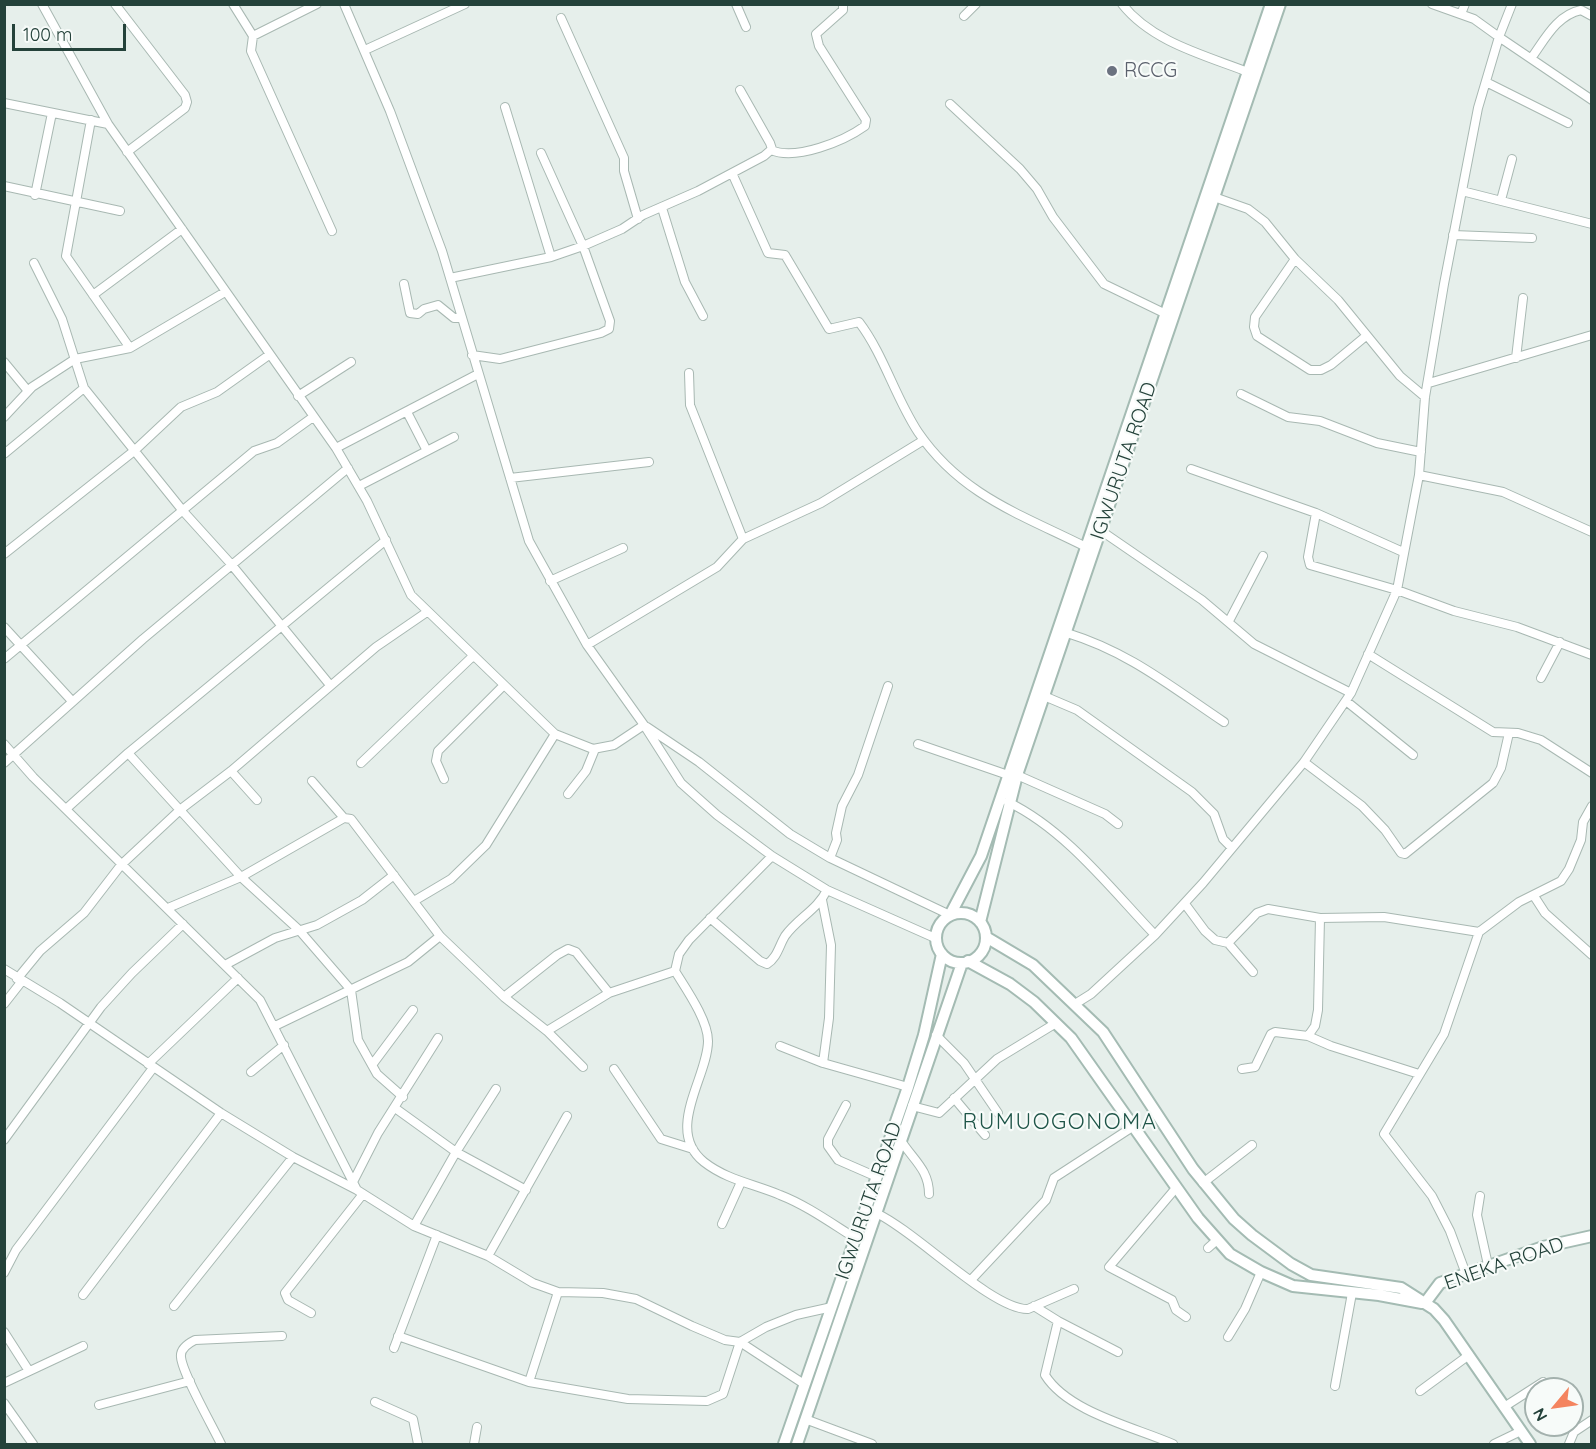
<!DOCTYPE html>
<style>
body{margin:0}
#map{position:relative;width:1596px;height:1449px;overflow:hidden;background:#e6efeb;font-family:Quicksand,sans-serif}
canvas{display:block}
.frame{position:absolute;inset:0;border:6px solid #24423a;pointer-events:none}
.north{position:absolute;left:1524px;top:1377px;width:60px;height:60px;box-sizing:border-box;background:#f7fbf9;border:2px solid #a3b1ad;border-radius:50%;rotate:241deg;font-size:16px;font-weight:700;line-height:24px;text-align:center;color:#24423a}
.north::after{content:'';display:block;margin:auto;width:21px;height:27px;background:#f4845f;clip-path:polygon(50% 0,100% 100%,50% 72%,0 100%)}
.scale{position:absolute;left:12px;top:24px;width:114px;height:27px;box-sizing:border-box;border:3px solid #24423a;border-top:0;padding-left:8px;font-size:18px;line-height:21px;white-space:nowrap;color:#24423a;-webkit-text-stroke:4px #f7fbf9;paint-order:stroke}
</style>
<div id="map">
<canvas width="1596" height="1449"></canvas>
<div class="frame"></div>
<div class="north">N</div>
<div class="scale">100 m</div>
</div>
<script>
const ctx = document.querySelector('canvas').getContext('2d');
ctx.lineJoin = 'round';
function trace(path, color, width, dash) { ctx.strokeStyle = color; ctx.lineWidth = width; ctx.lineCap = dash ? 'butt' : 'round'; ctx.setLineDash(dash || []); ctx.stroke(path); }
function write(font, color, halo, rows, align = 'center') {
  ctx.font = font + ' Quicksand,sans-serif'; ctx.lineWidth = 4.5; ctx.setLineDash([]); ctx.textBaseline = 'middle'; ctx.strokeStyle = halo; ctx.fillStyle = color; for (const [text, x, y, turn = 0] of rows) {
    ctx.save(); ctx.translate(x, y); ctx.rotate((+turn || 0) * Math.PI / 180); ctx.textAlign = isNaN(turn) ? turn : align; if (halo) ctx.strokeText(text, 0, 0); ctx.fillText(text, 0, 0); ctx.restore();
  }
}
const street = new Path2D(`
 M42 4 108 124
 M115 4 185 95 187 102 185 108 127 152
 M233 4 253 36
 M317 4 253 36 251 51 332 231
 M344 4 390 111 442 251 529 541 587 645 644 725 681 783 717 815 772 856 827 890 935 938
 M736 4 746 27
 M1122 4C1152 42 1204 55 1248 72
 M1512 4 1499 37 1592 100
 M1461 14 1465 4
 M964 16 976 4
 M561 18 624 158V171L638 219
 M365 50 465 4
 M1532 57C1545 39 1557 15 1581 10L1592 16
 M1486 82 1568 123
 M4 103 108 124 336 448 367 501 411 595 555 734 593 749 614 745 644 725
 M950 104 1020 169 1037 189 1053 217 1104 284 1166 314
 M505 107 551 257
 M91 120 66 256 130 348
 M771 150C796 161 844 141 865 126L866 120 819 46 816 34 843 10V4
 M732 173 768 253 785 255 829 329 859 322C884 355 895 397 918 432 961 495 1020 514 1086 547
 M4 186 120 211
 M1462 191 1592 224
 M35 195 52 113
 M1214 197 1248 209 1265 222 1295 259 1338 300 1400 376 1425 397
 M1501 200 1512 159
 M662 208 685 282 703 316
 M1453 235 1532 238
 M1295 259 1255 317 1254 327 1257 336 1310 370H1321L1331 365 1366 336
 M34 263 62 319 84 388 183 511 231 564 330 685
 M450 278 551 257 583 246 622 229 643 215 698 191 764 156 772 149 770 143 740 90
 M404 284 410 313 418 314 424 309 438 305 454 318H462
 M93 295 182 229
 M472 355 500 359 601 333 609 329 610 321 583 246 541 153
 M1516 358 1523 298
 M4 362 28 391
 M1429 383 1592 335
 M1241 394 1288 417 1320 421 1377 443 1421 452
 M298 396 351 362
 M407 412 427 451
 M4 417 32 387 75 359 130 348 225 292
 M336 448 478 374
 M4 454 84 388
 M1191 469 1316 513 1403 552
 M1419 475 1503 492 1592 532
 M510 478 649 462
 M359 486 454 437
 M1316 513 1308 557 1310 565 1397 590 1454 611 1517 627 1592 655
 M1100 530 1202 600 1254 644 1351 693
 M743 539 821 503 924 440
 M4 554 134 451 181 407 217 392 269 355
 M550 581 623 548
 M1229 621 1263 556
 M4 627 72 701
 M1067 633C1129 652 1170 686 1224 722
 M587 645 717 567 743 539 690 405 689 373
 M1368 654 1493 732 1518 733 1541 740 1592 773
 M4 659 254 451 277 443 313 417
 M1541 678 1560 642
 M1044 696 1077 710 1192 792 1214 814 1223 839 1232 848
 M1346 701 1413 755
 M647 727 699 762 790 834 830 858 950 915
 M4 744 33 777 260 1000 357 1190
 M918 744 1008 775
 M128 753 241 877 299 930 351 990 358 1040 377 1074 403 1097
 M1304 762 1362 806 1385 830 1401 853 1405 854 1493 783 1501 768 1509 733
 M4 763 143 639 348 468
 M361 763 473 656
 M231 771 257 800
 M1017 775 1105 814 1118 824
 M444 779 436 761 438 751 503 686
 M312 781 344 818 351 819 440 936 504 997 547 1031 583 1067
 M568 794 586 771 595 749
 M1008 802C1066 830 1111 889 1155 935
 M66 809 128 753 386 540
 M830 858 837 840 836 833 842 806 858 775 888 686
 M1534 896 1545 913 1592 955
 M822 900 831 945 829 1018 823 1063
 M414 901 451 879 486 845 555 734
 M1185 904 1205 931 1215 940 1228 943 1253 972
 M168 908 241 877 344 818
 M710 918 760 961 767 964C777 958 779 946 785 936 797 919 818 909 827 890
 M1228 943 1257 913 1268 909 1320 918 1384 917 1479 932
 M225 965 275 938 317 925 362 900 394 875
 M4 969 60 1003 221 1113 293 1157 357 1190 414 1226 488 1256 533 1283 558 1292 603 1293 636 1299 692 1326 725 1340 740 1342 766 1327 796 1315 832 1307
 M675 971C686 989 708 1020 708 1041 708 1077 664 1130 704 1162 727 1180 754 1184 780 1195 806 1205 831 1223 855 1238
 M17 979 40 951 84 913 121 865 181 809 231 771 376 647 427 612
 M504 997 557 955 568 949 576 952 609 993
 M4 1004 22 981
 M1075 1004 1091 994 1155 935 1203 883 1304 762 1351 693 1397 590 1419 475 1425 397 1444 284 1478 108 1499 37 1474 19 1432 4
 M275 1026 408 962 440 936
 M547 1031 609 993 675 971 679 954 689 940 772 856
 M936 1035 964 1063 998 1113
 M1308 1036 1315 1026 1318 1010 1320 918
 M780 1046 823 1063 908 1087
 M148 1064 238 978
 M372 1065 413 1010
 M614 1069 661 1139 693 1149
 M1242 1069 1255 1067 1271 1034 1275 1032 1308 1036 1331 1046 1419 1074
 M251 1072 284 1045
 M954 1098 985 1135
 M846 1105 828 1139V1146L838 1160 877 1177
 M912 1106 939 1113 997 1059 1056 1023
 M395 1108 456 1152 526 1190
 M900 1139C912 1159 929 1169 929 1194
 M4 1140 101 1007 132 973 183 924
 M354 1180 378 1133 438 1038
 M1203 1183 1252 1145
 M1176 1188 1109 1267 1172 1300 1176 1310 1186 1317
 M1480 1196 1477 1215 1488 1265
 M878 1214C916 1232 993 1310 1028 1309L1074 1289
 M722 1224 741 1182
 M414 1226 456 1152 496 1089
 M1208 1248 1217 1240
 M488 1256 567 1116
 M4 1273 16 1250 153 1068
 M1466 1274 1450 1231 1432 1196 1384 1134 1444 1034 1479 932 1519 902 1561 881 1569 869 1581 840 1583 822 1592 806
 M971 1280 1046 1200 1054 1178 1134 1126
 M83 1295 221 1113
 M174 1306 293 1157
 M1034 1306 1058 1321 1045 1375C1068 1412 1134 1427 1173 1444
 M311 1313 288 1300 285 1293 363 1194
 M1058 1321 1118 1352
 M4 1332 29 1371
 M398 1336 529 1382 628 1399 707 1401 723 1394 740 1342 804 1384
 M1228 1337 1245 1309 1261 1272
 M394 1348 437 1235
 M529 1382 558 1292
 M4 1383 83 1346
 M1335 1386 1352 1293
 M1420 1391 1469 1355
 M375 1402 413 1419 418 1444
 M4 1403 33 1444
 M99 1405 190 1381
 M1504 1407 1543 1382
 M805 1419 872 1444
 M221 1444C213 1427 182 1373 181 1357 180 1349 189 1343 195 1340L282 1336
 M474 1444 477 1427
 M1494 1444 1521 1431
 M1569 1444 1574 1432 1592 1420`);
const secondary = new Path2D(`
 M936 938a25 25 0 1 1 50 0a25 25 0 1 1-50 0Z
 M950 915 981 856 1271 4
 M980 922 1017 775 1280 4
 M986 937 1033 965 1103 1032 1193 1169 1234 1219 1252 1235 1291 1264 1311 1275 1401 1288 1434 1309 1444 1320 1530 1444
 M968 961 1010 984 1034 1002 1071 1038 1198 1218 1230 1254 1261 1272 1293 1286 1379 1295 1422 1303
 M1425 1303 1440 1283 1543 1247 1592 1236
 M784 1444 908 1087 924 1035 942 954
 M797 1444 962 963`);
trace(street, '#a8b8b2', 10);
trace(secondary, '#a4bbb3', 14);
trace(street, '#fff', 8);
trace(secondary, '#fff', 10);
for (const [x, y, r, color] of [
 [1112,71,6,"#6b7280"]
]) { const dot = new Path2D(); dot.arc(x, y, r, 0, 2 * Math.PI); ctx.fillStyle = color; ctx.fill(dot); trace(dot, '#f7fbf9', 2); }
write('20px', '#5b616d', '#f7fbf9', [
 ["RCCG",1124,71]
], 'left');
write('20px', '#24423a', '#f7fbf9', [
 ["IGWURUTA ROAD",1124,461,-71],
 ["IGWURUTA ROAD",869,1201,-71],
 ["ENEKA ROAD",1504,1264,-19]
]);
ctx.letterSpacing = '1.5px';
write('22px', '#1f5548', '#f7fbf9', [
 ["RUMUOGONOMA",1060,1122]
]);
ctx.letterSpacing = '0px';
</script>
